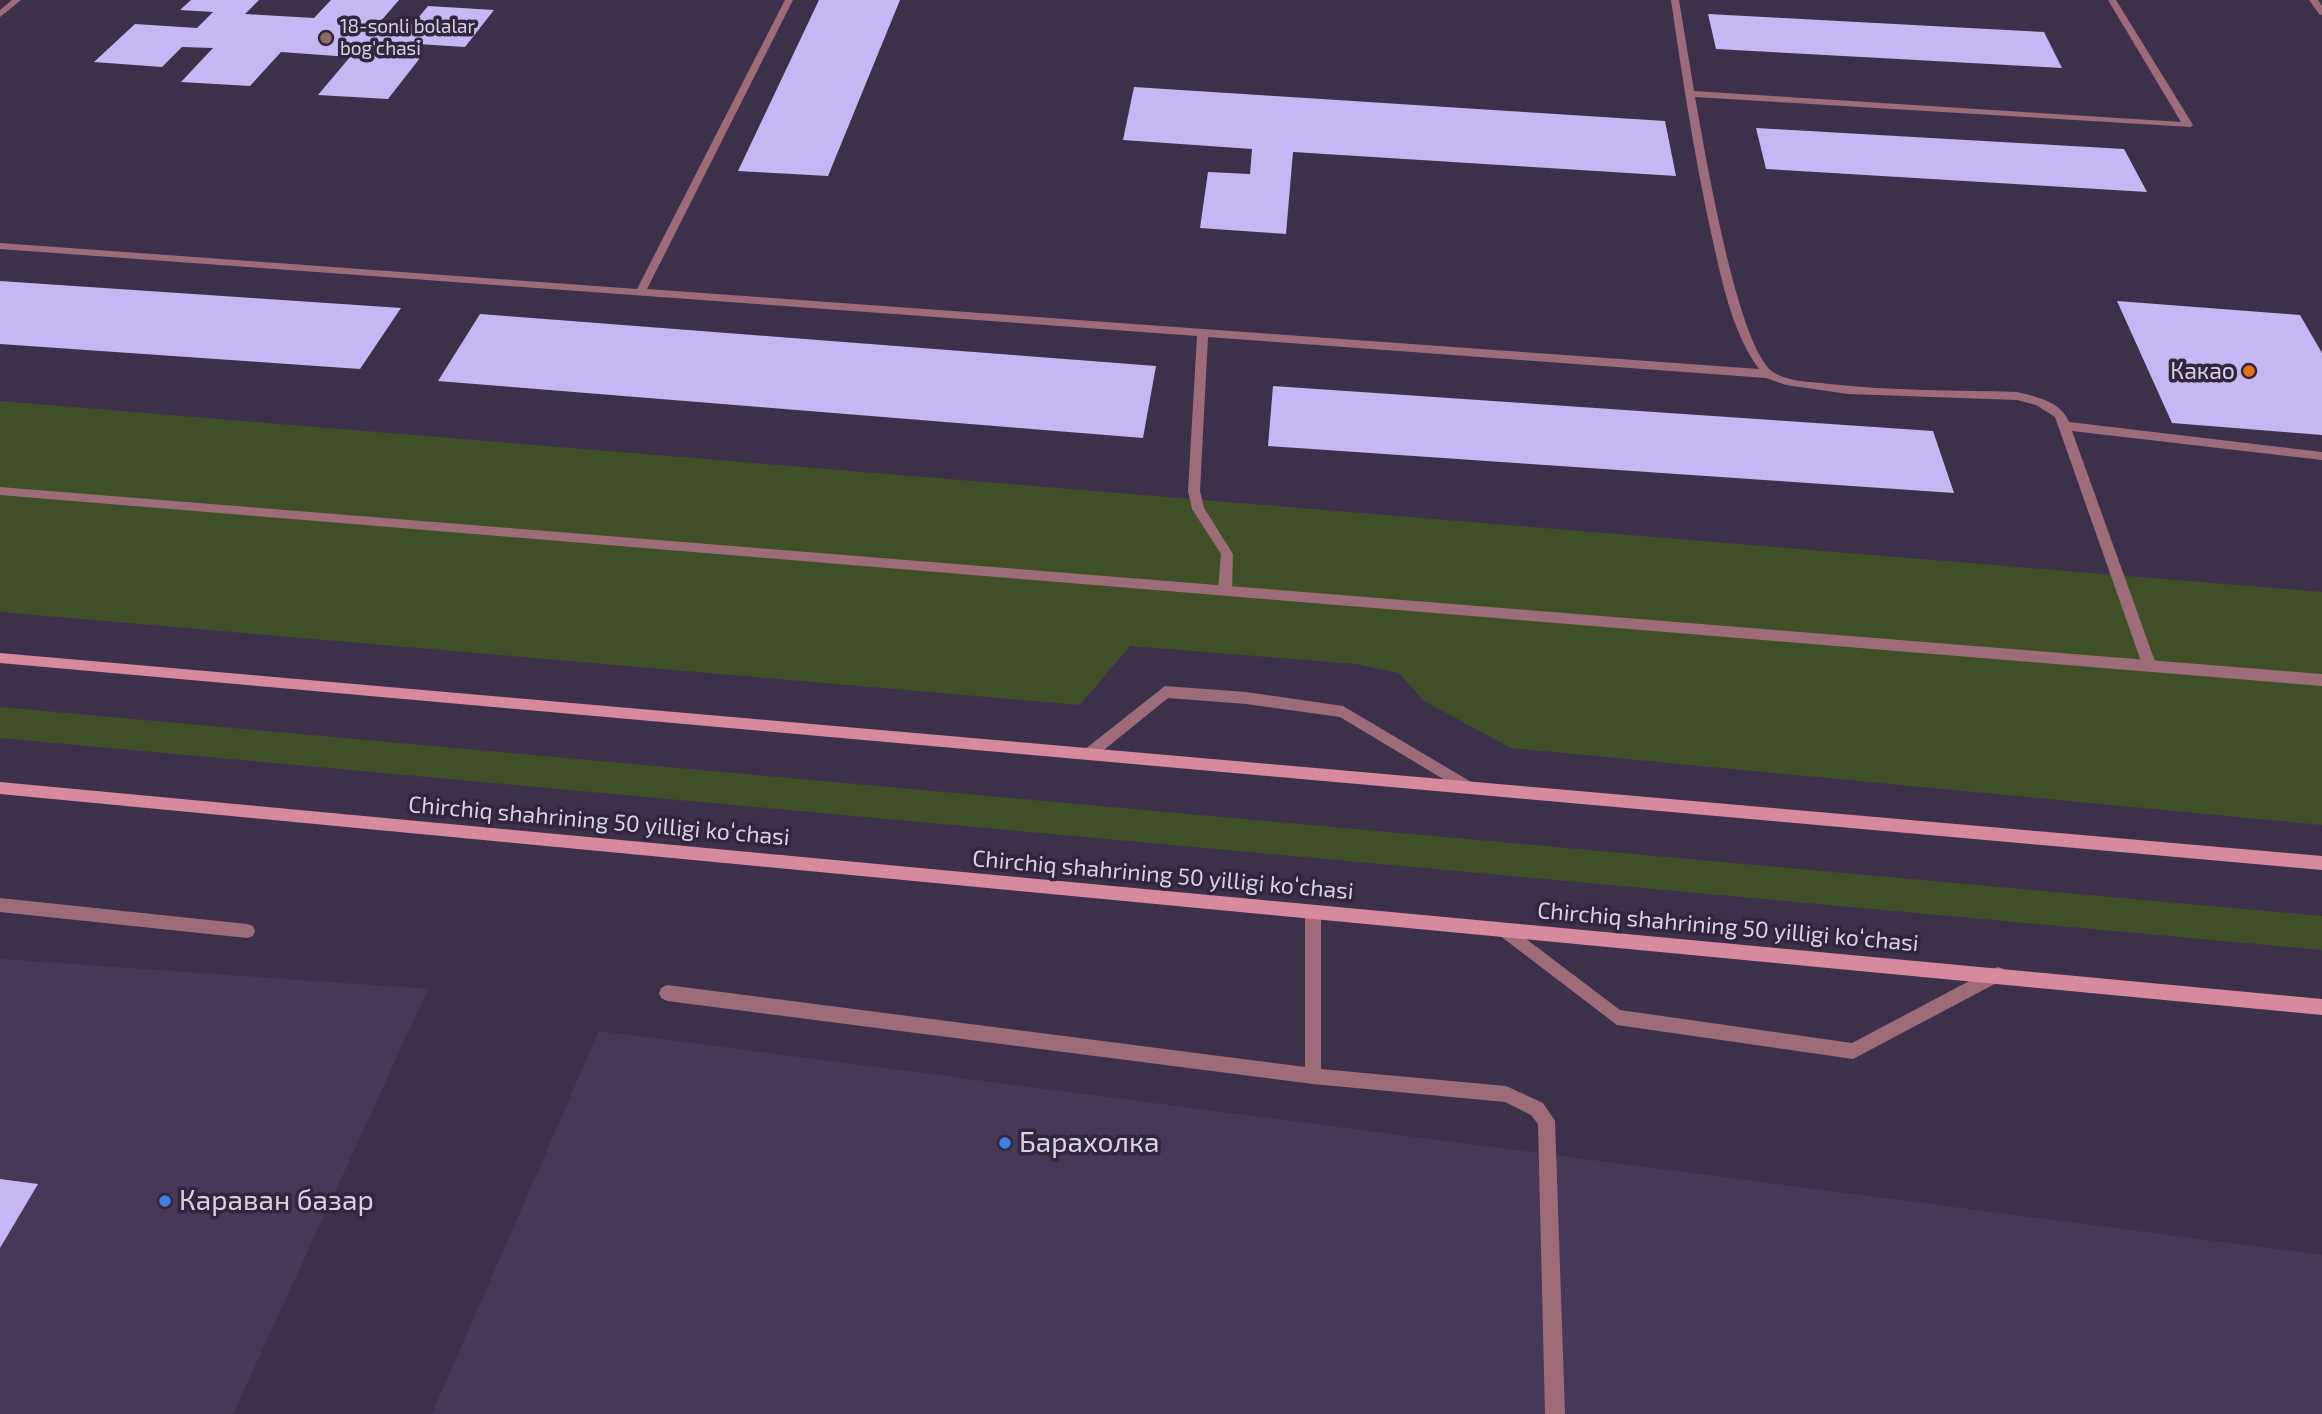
<!DOCTYPE html>
<meta charset="utf-8">
<style>
body{margin:0}
canvas{display:block;background:#3d304a}
</style>
<canvas width="2322" height="1414"></canvas>
<script>
const ctx = document.querySelector('canvas').getContext('2d');
ctx.lineJoin = 'round';
function fill(path, color) { ctx.fillStyle = color; ctx.fill(path, 'evenodd'); }
function trace(path, color, width, dash) { ctx.strokeStyle = color; ctx.lineWidth = width; ctx.lineCap = dash ? 'butt' : 'round'; ctx.setLineDash(dash || []); ctx.stroke(path); }
function write(font, color, halo, rows, align = 'center') {
  ctx.font = font + ' "Exo 2",sans-serif'; ctx.lineWidth = 7; ctx.setLineDash([]); ctx.textBaseline = 'middle'; ctx.strokeStyle = halo; ctx.fillStyle = color; for (const [text, x, y, turn = 0] of rows) {
    ctx.save(); ctx.translate(x, y); ctx.rotate((+turn || 0) * Math.PI / 180); ctx.textAlign = isNaN(turn) ? turn : align; if (halo) ctx.strokeText(text, 0, 0); ctx.fillText(text, 0, 0); ctx.restore();
  }
}
fill(new Path2D(`
 M0 959 428 989 233 1414H0Z
 M599 1031 2322 1255V1414H432Z`), '#483858');
fill(new Path2D(`
 M0 401 2322 592V825L1511 748 1424 701 1399 673 1356 664 1130 646 1080 705 0 612Z
 M0 707 2322 916V950L0 738Z`), '#3f4f28');
fill(new Path2D(`
 M191 0H259L245 14 314 18 331 0H399L380 22 413 24 428 6 494 10 465 47 401 43 390 56 420 58 388 99 318 95 350 57 281 52 250 86 181 82 213 48 182 47 162 67 94 62 135 24 197 28 213 12 180 10Z
 M819 0H900L828 176 738 171Z
 M1708 14 2044 32 2062 68 1716 49Z
 M1134 87 1665 121 1676 176 1293 152 1286 234 1200 228 1208 172 1250 174 1252 149 1123 140Z
 M1756 128 2124 149 2147 192 1766 169Z
 M0 281 401 308 360 369 0 344Z
 M2117 301 2300 315 2322 353V435L2172 423Z
 M480 314 1156 366 1143 438 438 381Z
 M1273 386 1933 431 1954 493 1268 446Z
 M0 1179 38 1184 0 1248Z`), '#c5b7f3');
fill(new Path2D(`
 M12 0H21L0 17V10Z
 M785 0H793L647 289 1759 369C1730 329 1721 276 1710 228 1694 153 1682 76 1671 0H1679L1694 91 2181 122 2108 0H2116L2193 125 2191 127 1695 97C1704 146 1737 347 1773 372 1788 382 1813 382 1830 384 1892 391 1955 390 2017 392 2036 397 2061 401 2069 422L2322 452V460L2072 431 2157 667 2155 671H2145L2143 667 2055 417 2036 405 2017 400 1848 394 1786 385 1766 378 1208 337 1200 491 1204 508 1233 554 1232 590 1225 595 1218 590 1221 554 1192 509 1188 491 1197 336 0 249V243L637 289Z
 M2309 0H2318L2322 6V15L2319 14Z
 M1165 686 1246 692 1343 706 1473 783 1475 787 1473 791 1468 793 1463 791 1340 717 1246 704 1168 698 1094 758H1084L1082 754 1084 750Z
 M0 898 247 924 253 926 255 931 253 936 247 938 0 912Z
 M1313 905 1318 907 1321 912V1069L1506 1086 1543 1103 1555 1121 1565 1414H1545L1538 1124 1531 1115 1505 1102 1313 1084 667 1001 661 998 659 993 661 988 667 985 1305 1067V912L1308 907Z
 M1505 923 1620 1010 1852 1043 1992 969 1998 967 2004 969 2006 974 2004 979 1853 1059 1617 1025 1499 935 1497 930 1499 925Z`), '#9e6c79');
fill(new Path2D(`
 M0 487 2322 674V686L0 495Z`), '#9e6c79');
fill(new Path2D(`
 M0 653 2322 856V870L0 663Z
 M0 782 2322 999V1015L0 794Z`), '#d7899e');
for (const [x, y, r, color] of [
 [326,38,7,"#8d6e63"],
 [2249,371,7,"#e8710a"],
 [1005,1143,7,"#3f7fe0"],
 [165,1201,7,"#3f7fe0"]
]) { const dot = new Path2D(); dot.arc(x, y, r, 0, 2 * Math.PI); ctx.fillStyle = color; ctx.fill(dot); trace(dot, '#32263f', 2.5); }
write('19px', '#d9d2e2', '#32263f', [
 ["18-sonli bolalar",340,27],
 ["bog'chasi",340,49]
], 'left');
write('23px', '#d9d2e2', '#32263f', [
 ["Какао",2235,371]
], 'right');
write('23px', '#d9d2e2', '#32263f', [
 ["Chirchiq shahrining 50 yilligi koʻchasi",599,821,5],
 ["Chirchiq shahrining 50 yilligi koʻchasi",1163,875,5],
 ["Chirchiq shahrining 50 yilligi koʻchasi",1728,927,5]
]);
write('28px', '#d9d2e2', '#32263f', [
 ["Барахолка",1019,1143],
 ["Караван базар",179,1201]
], 'left');
</script>
